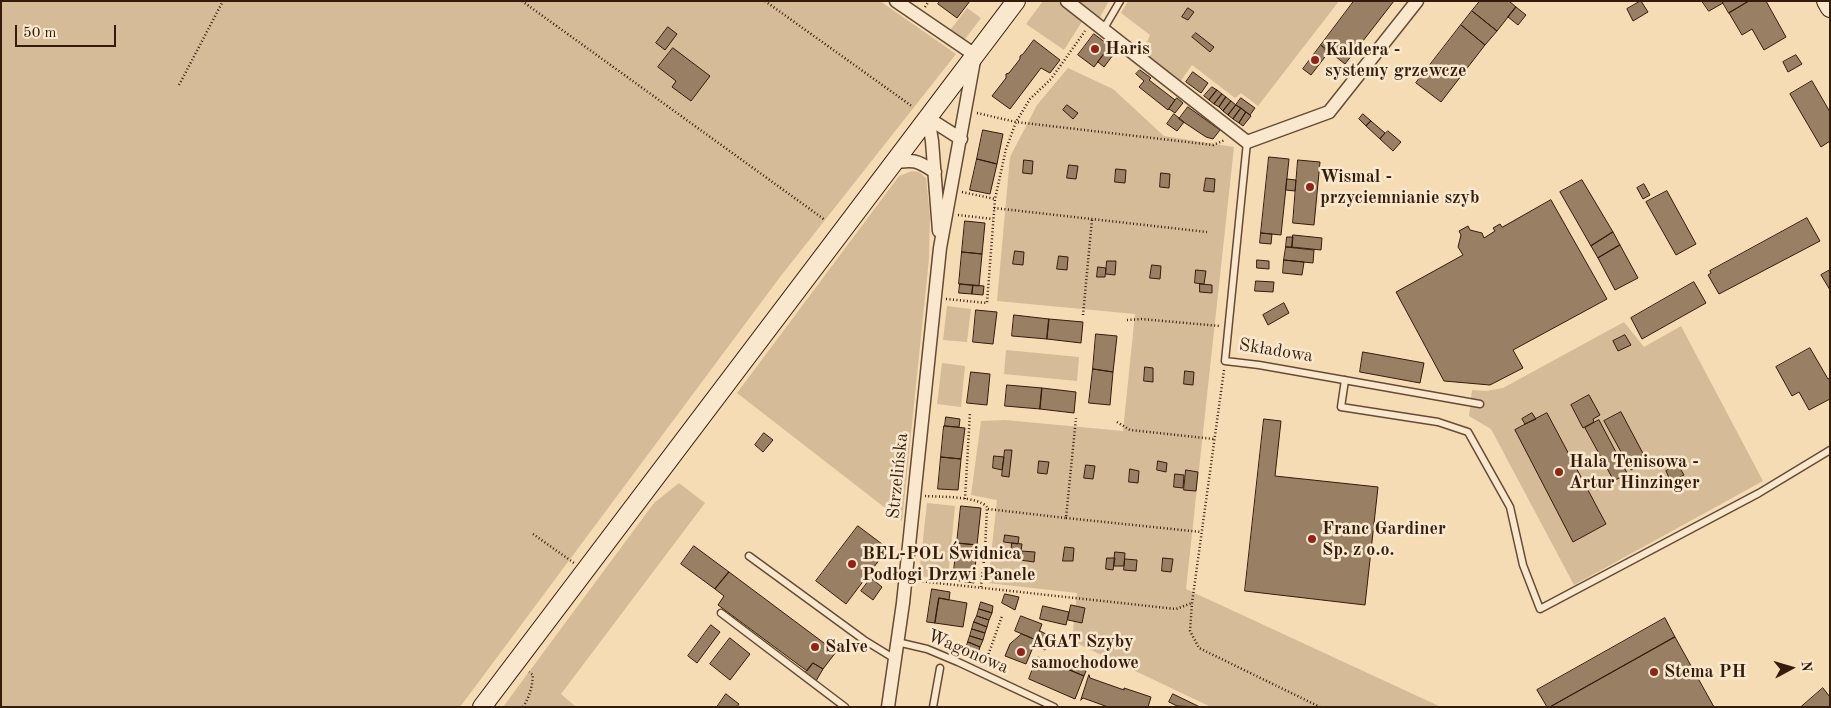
<!DOCTYPE html>
<meta charset="utf-8">
<style>
body{margin:0}
#map{position:relative;width:1831px;height:708px;overflow:hidden;background:#f6dcb4;font-family:"Old Standard TT",serif}
canvas{display:block}
.frame{position:absolute;inset:0;border:2px solid #351b0b;pointer-events:none}
.north{position:absolute;left:1766px;top:643px;width:50px;height:50px;-webkit-text-stroke:4px #f9e8ce;paint-order:stroke;rotate:84deg;font-size:14px;font-weight:700;line-height:20px;text-align:center;color:#351b0b}
.north::after{content:'';display:block;margin:auto;width:18px;height:22px;background:#351b0b;clip-path:polygon(50% 0,100% 100%,50% 72%,0 100%)}
.scale{position:absolute;left:15px;top:25px;width:101px;height:22px;box-sizing:border-box;border:2px solid #351b0b;border-top:0;padding-left:6px;font-size:15px;line-height:18px;white-space:nowrap;color:#351b0b;-webkit-text-stroke:4px #f9e8ce;paint-order:stroke}
</style>
<div id="map">
<canvas width="1831" height="708"></canvas>
<div class="frame"></div>
<div class="north">N</div>
<div class="scale">50 m</div>
</div>
<script>
const ctx = document.querySelector('canvas').getContext('2d');
ctx.lineJoin = 'round';
function fill(path, color) { ctx.fillStyle = color; ctx.fill(path, 'evenodd'); }
function trace(path, color, width, dash) { ctx.strokeStyle = color; ctx.lineWidth = width; ctx.lineCap = dash ? 'butt' : 'round'; ctx.setLineDash(dash || []); ctx.stroke(path); }
function write(font, color, halo, rows, align = 'center') {
  ctx.font = font + ' "Old Standard TT",serif'; ctx.lineWidth = 5; ctx.setLineDash([]); ctx.textBaseline = 'middle'; ctx.strokeStyle = halo; ctx.fillStyle = color; for (const [text, x, y, turn = 0] of rows) {
    ctx.save(); ctx.translate(x, y); ctx.rotate((+turn || 0) * Math.PI / 180); ctx.textAlign = isNaN(turn) ? turn : align; if (halo) ctx.strokeText(text, 0, 0); ctx.fillText(text, 0, 0); ctx.restore();
  }
}
fill(new Path2D(`
 M1 1H880L956 54 780 277 460 707H1Z
 M1043 1H1058L1083 20 1064 50 1026 24Z
 M1077 1H1109L1099 19Z
 M1128 1H1339L1258 106 1241 93 1235 98 1192 65 1180 82 1142 53 1150 35 1121 13Z
 M967 8 981 18 962 43 948 33Z
 M1068 68 1113 89 1164 136 1234 147 1186 589 1441 707H1211L1072 641 1077 593 988 583 997 500 971 495 981 421 1005 420 1123 431 1135 314 997 301 1010 157 1037 105Z
 M912 171 919 172 926 178 930 215 929 259 902 521 737 393 899 176Z
 M947 306 971 309 967 342 943 340Z
 M1624 322 1644 347 1681 326 1763 481 1574 585 1491 429 1469 416 1472 390 1486 391 1503 388Z
 M1006 350 1079 357 1077 381 1004 374Z
 M942 363 965 366 961 407 937 404Z
 M679 483 705 503 561 694 576 707H503L654 503Z
 M927 503 955 506 948 579 919 576Z`), '#d5bb97');
const building = new Path2D(`
 M940 1H970L957 18 938 4Z
 M1354 1H1394L1345 64 1321 45Z
 M1480 1H1509L1516 7 1497 31 1472 11Z
 M1641 1 1648 12 1633 21 1627 9Z
 M1702 1H1722L1723 3 1709 11Z
 M1722 1H1749L1729 13Z
 M1749 1H1766L1786 37 1764 50 1752 29 1742 35 1729 13Z
 M1516 7 1526 15 1518 25 1508 17Z
 M1188 8 1194 12 1188 20 1182 17Z
 M1472 11 1497 31 1485 45 1461 25Z
 M1461 25 1485 45 1441 102 1416 83Z
 M668 27 677 34 665 50 656 43Z
 M1196 33 1214 47 1210 52 1192 37Z
 M1094 34 1110 46 1094 67 1078 55Z
 M1034 40 1060 60 1050 73 1041 68 1010 109 992 96 1006 78V74L1009 73 1020 59V56L1023 54Z
 M1321 45 1328 53 1311 75 1303 69Z
 M1110 46 1116 51 1104 67 1098 62Z
 M673 48 710 76 691 101 672 87 676 81 658 67Z
 M1796 55 1802 64 1788 72 1783 62Z
 M1140 70 1151 78 1149 80 1175 100 1168 110 1139 87 1144 81 1136 74Z
 M1193 72 1208 83 1201 93 1186 82Z
 M1812 81 1830 112V141L1821 147 1790 94Z
 M1212 87 1217 90 1209 100 1204 96Z
 M1217 90 1222 94 1214 104 1209 100Z
 M1222 94 1226 97 1219 107 1214 104Z
 M1226 97 1231 101 1223 111 1219 107Z
 M1177 98 1183 103 1175 113 1169 109Z
 M1241 98 1255 108 1250 115 1236 105Z
 M1231 101 1236 105 1228 115 1223 111Z
 M1067 105 1078 113 1073 119 1063 110Z
 M1236 105 1241 108 1233 119 1228 115Z
 M1188 107 1220 130 1213 139 1206 137 1179 119Z
 M1241 108 1246 112 1239 123 1233 119Z
 M1246 112 1251 116 1243 126 1239 123Z
 M1174 114 1184 122 1177 131 1167 124Z
 M1363 114 1371 121 1366 126 1359 119Z
 M1371 121 1385 133 1380 139 1366 126Z
 M983 130 1003 134 997 164 977 159Z
 M1388 131 1401 142 1393 151 1380 139Z
 M1269 157 1289 159 1281 235 1261 233Z
 M977 159 997 164 990 194 970 190Z
 M1024 160 1033 161 1032 174 1023 173Z
 M1298 160 1320 162 1314 225 1293 223Z
 M1069 165 1078 166 1076 179 1067 178Z
 M1116 169 1126 170 1125 183 1115 182Z
 M1161 173 1170 174 1169 188 1160 187Z
 M1206 178 1215 179 1214 192 1204 191Z
 M1287 179 1296 180 1295 191 1286 190Z
 M1582 180 1613 232 1591 246 1560 192Z
 M1644 184 1650 195 1643 199 1637 188Z
 M1667 191 1696 244 1676 255 1646 202Z
 M1551 200 1607 299 1513 350 1523 368 1490 385 1444 381 1396 292 1463 255 1458 247 1461 235 1459 231 1468 226 1470 230 1482 233 1484 238 1495 231 1493 228 1500 224 1502 227Z
 M1807 218 1820 241 1719 294 1708 275 1711 273 1710 271Z
 M965 221 985 223 982 254 962 252Z
 M1613 232 1620 245 1598 258 1591 246Z
 M1261 233 1272 234 1271 244 1260 243Z
 M1293 235 1322 238 1321 250 1292 247Z
 M1287 237H1293L1292 247H1286Z
 M1620 245 1638 278 1615 290 1598 258Z
 M1286 247 1314 250 1313 263 1284 260Z
 M1015 251 1024 252 1023 265 1013 264Z
 M962 252 982 254 979 286 959 284Z
 M1059 256 1068 257 1067 270 1057 269Z
 M1257 260 1269 261V269L1257 268Z
 M1284 260 1304 262 1302 275 1283 273Z
 M1107 261H1116L1115 275 1106 274Z
 M1152 265 1161 266 1160 279 1150 278Z
 M1098 267 1106 268 1105 277H1097Z
 M1196 270 1206 271 1204 284 1195 283Z
 M1830 270V290L1821 275Z
 M1256 281 1274 282 1273 292 1255 291Z
 M1694 282 1706 303 1642 339 1631 318Z
 M960 284 973 285 972 294 959 293Z
 M1200 284 1212 285V293L1200 292Z
 M973 285 984 286 983 295 972 294Z
 M1284 303 1289 313 1268 325 1263 315Z
 M976 310 997 312 993 344 973 342Z
 M1014 315 1049 319 1047 339 1012 336Z
 M1049 319 1083 322 1081 343 1047 339Z
 M1096 334 1117 336 1113 372 1093 369Z
 M1625 335 1631 345 1618 351 1613 341Z
 M1810 348 1828 379 1830 378V399L1809 410 1799 392 1792 396 1776 367Z
 M1363 352 1424 363 1420 383 1360 372Z
 M1145 367 1153 368V382L1144 381Z
 M1093 369 1113 372 1110 405 1089 403Z
 M1185 371 1194 372 1193 385 1184 384Z
 M971 372 990 374 987 405 967 403Z
 M1007 385 1042 388 1040 409 1005 406Z
 M1042 388 1076 392 1074 413 1040 409Z
 M1589 395 1600 415 1593 419 1594 422 1583 428 1571 405Z
 M1621 412 1647 461 1631 470 1604 421Z
 M1532 413 1536 419 1525 424 1522 419Z
 M1547 413 1606 524 1573 542 1515 430Z
 M946 417 960 419 959 427 945 426Z
 M1264 419 1281 421 1275 476 1378 487 1365 605 1245 591Z
 M1599 420 1627 473 1614 481 1585 428Z
 M944 426 965 428 961 459 941 457Z
 M764 433 773 440 763 452 755 445Z
 M1005 450H1012L1009 477 1002 476Z
 M994 456 1004 457 1002 470 993 468Z
 M941 457 961 459 958 490 938 489Z
 M1039 461 1049 462 1047 474 1038 473Z
 M1158 461 1167 463 1166 472 1157 470Z
 M1086 465 1095 466 1093 479 1084 478Z
 M1678 465 1684 475 1671 482 1666 471Z
 M1130 469 1139 471 1138 483 1129 482Z
 M1186 470 1198 472 1196 491 1184 490Z
 M1175 474 1184 475 1183 488 1174 487Z
 M961 506 981 508 977 545 957 543Z
 M858 526 882 544 877 551 883 555 846 604 816 581Z
 M1005 535 1019 537 1018 544 1004 542Z
 M957 543 977 545 974 583 953 580Z
 M1012 543 1022 544 1020 557 1011 556Z
 M694 546 729 572 715 589 681 564Z
 M1065 547 1074 548 1073 561H1063Z
 M1021 551 1035 552 1034 562 1020 560Z
 M1115 552 1125 553 1124 566H1114Z
 M1107 558H1115L1113 570 1106 569Z
 M1163 558 1173 559 1171 572 1162 571Z
 M1125 559 1137 560 1136 571 1124 570Z
 M729 572 836 652 823 669 813 663 807 671 718 605 724 596 715 589Z
 M871 578 882 587 873 600 861 591Z
 M932 589 950 592 949 600 939 598 935 623 927 622Z
 M1005 594 1019 597 1015 610 1002 603Z
 M939 598 967 603 963 627 935 623Z
 M981 602 993 606 992 613 979 609Z
 M1071 605 1085 608 1082 623 1068 620Z
 M1043 606 1069 612 1066 625 1040 619Z
 M979 609 992 613 989 620 977 616Z
 M977 616 989 620 987 627 974 622Z
 M1021 616 1042 624 1036 640 1015 631Z
 M1665 618 1675 637 1550 707H1547L1537 690Z
 M974 622 987 627 985 633 972 629Z
 M711 625 720 632 697 663 688 656Z
 M972 629 985 633 983 640 970 636Z
 M1040 631 1050 636 1047 644 1036 640Z
 M1022 634 1036 640 1026 664 1005 656 1010 644Z
 M970 636 983 640 980 647 968 642Z
 M1675 637 1714 707H1550Z
 M730 638 750 654 730 680 710 664Z
 M1036 640 1047 644 1045 650 1034 645Z
 M968 642 980 647 978 653 966 649Z
 M966 649 978 653 976 661 963 656Z
 M1038 657 1053 663 1051 669 1035 663Z
 M1055 658 1086 671 1084 676 1053 663Z
 M813 663 823 669 816 681 805 673Z
 M1035 663 1051 669 1053 663 1084 676 1075 699 1029 679Z
 M1089 675 1090 678 1124 690V688L1151 697 1148 707H1108L1083 698 1081 700Z
 M1823 688 1830 697V707H1801Z
 M726 694 739 704 737 707H717Z
 M1173 694 1200 707 1177 706 1169 702Z`);
fill(building, '#997f63');
trace(building, '#351b0b', 1);
const service = new Path2D(`
 M1103 30 1120 1
 M1247 142 1225 361 1259 365 1480 404
 M1345 380 1341 407 1438 422 1468 432 1510 507 1523 565 1540 609 1759 493 1830 450
 M749 556 864 640 895 659
 M721 613 845 707
 M897 642 927 649 958 662 1054 707
 M933 707 940 668`);
const minor = new Path2D(`
 M1067 1 1247 142 1329 112 1417 1
 M928 118 932 141 939 231
 M928 118 961 139
 M892 163C913 159 917 160 935 172
 M888 707 903 603 940 248 975 55 896 1`);
const secondary = new Path2D(`
 M1826 1 1830 8
 M482 707 1016 1`);
trace(service, '#654b35', 9);
trace(minor, '#654b35', 15);
trace(secondary, '#351b0b', 20);
trace(new Path2D(`
 M522 1 825 220
 M765 1 913 107
 M925 7 929 1
 M179 85 223 1
 M977 113 1016 122 1030 99 1051 79 1085 31
 M962 192 995 199
 M994 208 1207 232
 M958 215 993 219
 M946 299 987 303 995 199 1006 149 1016 122 1213 145 1225 140
 M1083 315 1092 219
 M1127 320 1141 319 1220 326
 M1224 370 1192 603 1190 631 1199 648 1320 707
 M1117 422 1130 430 1214 439
 M925 496C940 497 978 496 987 507L985 550 981 587
 M965 499 970 412
 M988 509 1066 518 1076 418
 M1066 518 1201 532
 M533 534 574 563
 M919 581 1176 609 1192 603
 M985 664 1002 616
 M523 707C530 696 532 687 533 675L529 672`), '#351b0b', 2.5, [1, 2.5]);
trace(service, '#f9e8ce', 6);
trace(minor, '#f9e8ce', 12);
trace(secondary, '#f9e8ce', 18);
for (const [x, y, r, color] of [
 [1095,49,5,"#8f2418"],
 [1315,60,5,"#8f2418"],
 [1310,187,5,"#8f2418"],
 [1559,472,5,"#8f2418"],
 [1312,539,5,"#8f2418"],
 [852,564,5,"#8f2418"],
 [815,647,5,"#8f2418"],
 [1021,652,5,"#8f2418"],
 [1654,672,5,"#8f2418"]
]) { const dot = new Path2D(); dot.arc(x, y, r, 0, 2 * Math.PI); ctx.fillStyle = color; ctx.fill(dot); trace(dot, '#f9e8ce', 2); }
write('bold 18px', '#351b0b', '#f9e8ce', [
 ["Haris",1105,49],
 ["Kaldera -",1325,50],
 ["systemy grzewcze",1325,71],
 ["Wismal -",1320,177],
 ["przyciemnianie szyb",1320,198],
 ["Hala Tenisowa -",1569,462],
 ["Artur Hinzinger",1569,483],
 ["Franc Gardiner",1322,529],
 ["Sp. z o.o.",1322,550],
 ["BEL-POL Świdnica",862,554],
 ["Podłogi Drzwi Panele",862,575],
 ["AGAT Szyby",1031,642],
 ["samochodowe",1031,663],
 ["Salve",825,647],
 ["Stema PH",1664,672]
], 'left');
write('18px', '#351b0b', '#f9e8ce', [
 ["Składowa",1276,351,9],
 ["Strzelińska",898,476,-84],
 ["Wagonowa",968,652,23]
]);
</script>
